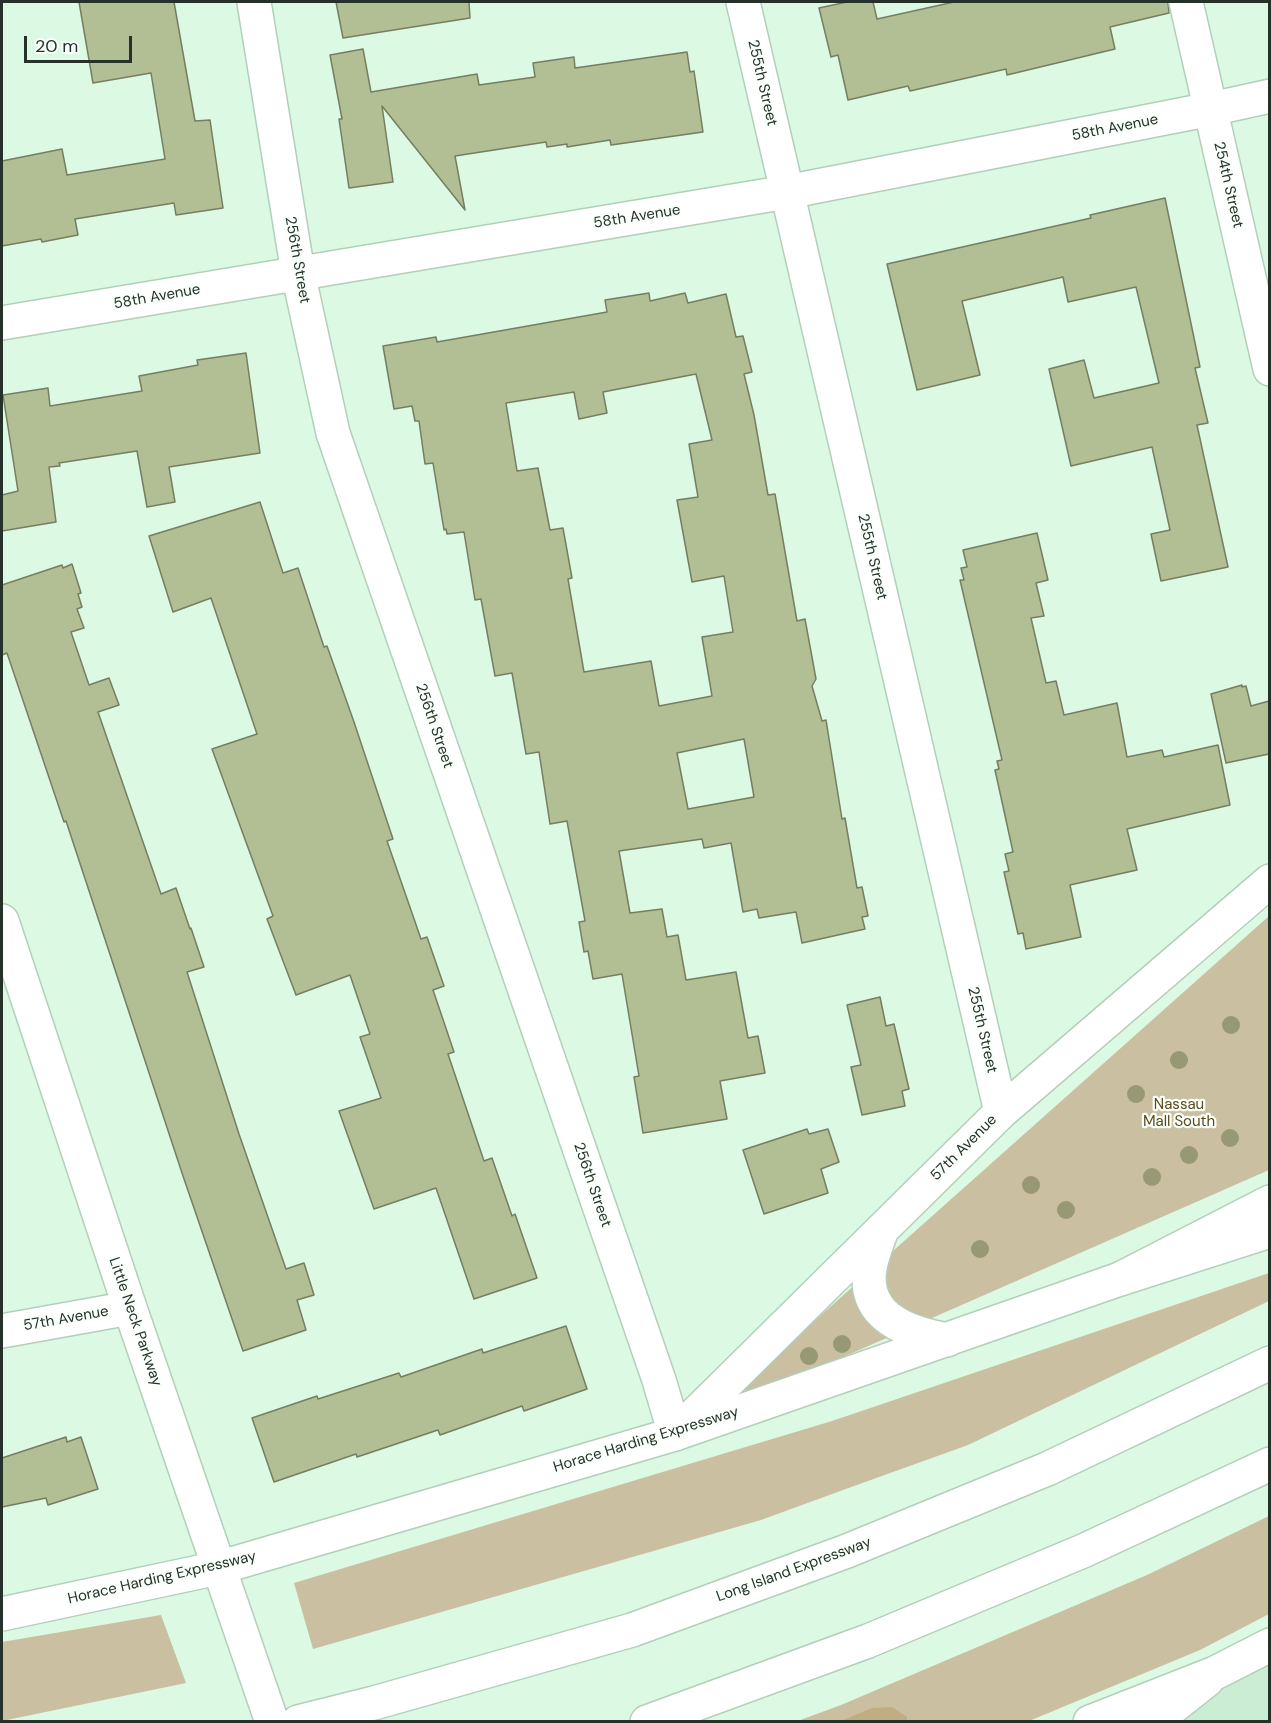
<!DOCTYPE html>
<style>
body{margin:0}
#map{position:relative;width:1271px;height:1723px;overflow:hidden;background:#dbf9e3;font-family:"DM Sans",sans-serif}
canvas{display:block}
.frame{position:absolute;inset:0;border:3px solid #263129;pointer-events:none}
.scale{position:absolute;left:24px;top:36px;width:108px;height:27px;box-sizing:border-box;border:3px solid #263129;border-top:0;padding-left:8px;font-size:18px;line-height:21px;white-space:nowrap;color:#263129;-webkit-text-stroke:4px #f9fffa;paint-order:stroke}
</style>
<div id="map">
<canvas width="1271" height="1723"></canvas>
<div class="frame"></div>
<div class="scale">20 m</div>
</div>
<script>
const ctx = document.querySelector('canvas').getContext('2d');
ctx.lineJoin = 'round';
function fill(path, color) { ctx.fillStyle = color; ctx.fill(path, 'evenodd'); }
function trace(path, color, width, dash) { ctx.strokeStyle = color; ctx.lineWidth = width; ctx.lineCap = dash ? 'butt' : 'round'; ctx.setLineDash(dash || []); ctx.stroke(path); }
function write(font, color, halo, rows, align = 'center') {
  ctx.font = font + ' "DM Sans",sans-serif'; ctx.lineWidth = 4.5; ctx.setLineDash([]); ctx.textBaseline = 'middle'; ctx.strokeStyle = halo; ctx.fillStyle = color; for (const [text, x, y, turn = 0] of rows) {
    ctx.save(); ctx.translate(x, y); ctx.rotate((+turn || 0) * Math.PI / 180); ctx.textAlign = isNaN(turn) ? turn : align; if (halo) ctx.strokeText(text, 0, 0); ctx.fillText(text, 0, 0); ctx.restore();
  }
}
fill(new Path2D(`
 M1269 1645V1721L1154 1722Z`), '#caedd4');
fill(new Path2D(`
 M1269 916V1170L743 1401 738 1389Z
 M1269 1273V1301L968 1445 843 1490 761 1520 313 1649 294 1583 832 1421Z
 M1269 1516V1614L1200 1650 1029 1721 795 1722 841 1705 1147 1575Z
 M161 1615 186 1683 2 1721V1642Z`), '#cbbfa1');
fill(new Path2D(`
 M892 1707 907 1717V1721H841L872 1708Z`), '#bfad84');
const building = new Path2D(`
 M79 2H174L195 121 210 120 223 208 176 215 174 203 75 219 78 235 42 242 41 239 2 246V161L62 149 67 175 165 159 151 73 93 83Z
 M336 2H469L470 18 343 38Z
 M847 2H873L877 19 954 2H1168L1169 13 1110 27 1115 49 1007 75 1006 69 910 91 908 86 848 100 838 55 831 57 819 8Z
 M363 49 371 92 477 74 479 85 535 77 533 63 574 57 575 68 687 52 690 72 694 71 703 132 611 145 610 140 567 147V144L547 147 546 142 455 156 465 210 382 106 393 182 349 188 339 119H342L330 55Z
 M1165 198 1200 367 1195 368 1208 423 1197 425 1228 567 1161 581 1151 534 1170 530 1152 447 1071 466 1049 369 1084 360 1094 398 1159 383 1136 287 1068 302 1063 277 962 301 980 375 917 390 887 264 1091 218 1090 215Z
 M649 293 650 301 685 293 688 303 726 294 736 337 743 336 752 372 744 374 754 415 768 495 775 494 797 621 805 619 816 679 812 686 822 721 826 720 842 819 845 818 857 888 862 887 868 916 862 917 865 929 802 943 796 912 759 918 757 909 743 912 731 843 704 848 702 839 619 851 630 913 662 909 667 937 678 935 686 980 736 972 748 1038 758 1036 765 1073 720 1081 727 1119 643 1133 634 1077 639 1076 622 974 593 979 588 951 584 952 579 922 585 921 567 821 550 824 539 752 526 754 512 673 495 676 481 599 475 600 464 532 447 534 446 529 444 530 433 463 425 464 419 421H415L412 406 394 409 383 346 436 337 437 342 607 312 605 300ZM696 374 712 440 689 444 698 497 677 500 692 582 724 576 733 632 702 637 712 696 659 706 651 661 584 672 569 585 568 579 572 578 563 528 550 530 538 468 517 471 506 403 574 392 579 419 607 413 603 392ZM744 739 754 797 688 809 677 753Z
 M246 353 260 453 169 467 175 502 147 507 137 451 59 463 60 466 49 467 56 522 2 531V495L18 491 3 395 48 388 50 406 142 391 139 376 198 365 197 360Z
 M260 502 283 573 298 568 324 647 327 646 354 722 393 839 387 841 421 939 427 937 444 986 433 990 454 1052 448 1054 484 1161 492 1158 512 1216 515 1214 537 1278 474 1299 436 1188 374 1209 339 1111 381 1098 360 1037 370 1034 350 975 296 995 267 919 273 916 212 749 257 734 211 598 173 612 149 536Z
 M1037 533 1048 580 1036 583 1044 616 1031 618 1046 683 1056 681 1064 715 1117 703 1127 757 1162 750 1164 757 1218 745 1230 805 1127 829 1137 870 1070 885 1081 937 1026 949 1023 933 1018 934 1004 872 1009 871 1005 854 1013 852 995 770 999 769 997 761 1002 760 960 580H964L961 568 967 567 963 550Z
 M72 564 81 593 78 594 82 607 77 609 84 628 71 632 89 685 109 678 119 705 98 712 161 894 176 888 190 929 191 928 204 967 187 972 239 1134 286 1269 304 1263 314 1295 297 1300 306 1330 243 1351 183 1176 66 821 64 822 7 653 2 655V585L62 565 63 568Z
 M1242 685V687L1246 686 1251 706 1269 701V754L1226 763 1211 694Z
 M880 997 886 1026 894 1024 909 1089 902 1091 905 1106 862 1115 851 1067 861 1065 847 1005Z
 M807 1129 809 1134 828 1129 839 1162 821 1169 828 1193 764 1214 743 1150Z
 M566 1326 587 1389 524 1411 522 1406 440 1435 438 1430 357 1457 356 1454 274 1482 252 1418 317 1396 318 1399 399 1373 401 1377 482 1349 483 1353Z
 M66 1437 67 1442 81 1437 98 1489 48 1505 46 1498 2 1507V1458Z`);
fill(building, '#b2be94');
trace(building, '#767e62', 1.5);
const minor = new Path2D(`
 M254 2 298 273 333 433 659 1380 675 1434 1001 1112 1270 881
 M743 2 1001 1112
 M1186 2 1270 369
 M2 323 787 192 1211 109 1270 96
 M881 1232C877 1244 872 1256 870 1268 862 1317 908 1333 947 1340
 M2 1331 130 1308
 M1154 1722 1207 1680`);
const major = new Path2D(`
 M2 921 130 1308 272 1722
 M2 1614 218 1568 675 1434 1120 1279 1270 1202
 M1090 1722 1215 1673 1270 1645`);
const highway = new Path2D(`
 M1120 1279 1270 1231
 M298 1722 374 1703 632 1630 847 1551 1047 1469 1270 1363
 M647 1722 868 1641 1083 1551 1270 1464`);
trace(minor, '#b3cfba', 36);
trace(major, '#b3cfba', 36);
trace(highway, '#b3cfba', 36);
trace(minor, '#fff', 33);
trace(major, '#fff', 33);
trace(highway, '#fff', 33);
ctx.fillStyle = '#969973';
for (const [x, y] of [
 [1231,1025],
 [1179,1060],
 [1136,1094],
 [1230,1138],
 [1189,1155],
 [1152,1177],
 [1031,1185],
 [1066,1210],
 [980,1249],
 [842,1344],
 [809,1356]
]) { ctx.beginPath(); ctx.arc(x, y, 9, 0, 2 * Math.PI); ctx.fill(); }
write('15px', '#263129', '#f9fffa', [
 ["255th Street",762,83,77],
 ["58th Avenue",1115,128,-11],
 ["254th Street",1228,185,77],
 ["58th Avenue",637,217,-9],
 ["256th Street",297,260,80],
 ["58th Avenue",157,297,-10],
 ["255th Street",872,557,77],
 ["256th Street",434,726,71],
 ["255th Street",982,1030,77],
 ["57th Avenue",964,1148,-45],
 ["256th Street",592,1185,71],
 ["57th Avenue",66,1319,-10],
 ["Little Neck Parkway",135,1322,71],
 ["Horace Harding Expressway",646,1440,-17],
 ["Long Island Expressway",794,1570,-20],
 ["Horace Harding Expressway",162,1578,-13]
]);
write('15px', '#5d4a18', '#f9fffa', [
 ["Nassau",1179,1105],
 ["Mall South",1179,1122]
]);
</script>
